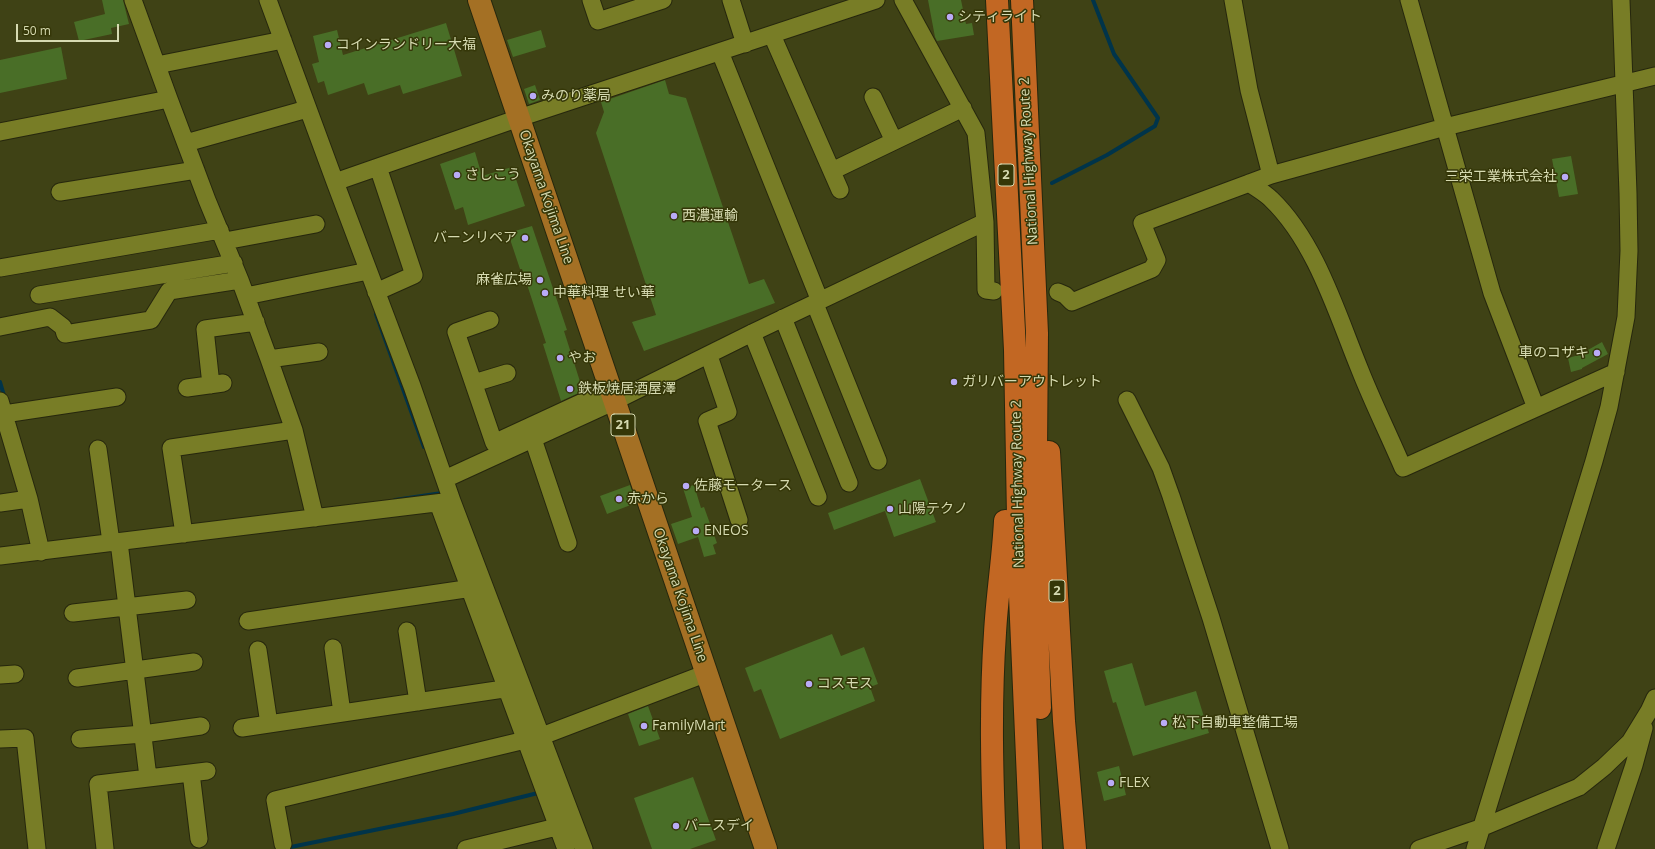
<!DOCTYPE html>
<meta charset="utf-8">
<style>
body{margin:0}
#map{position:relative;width:1655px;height:849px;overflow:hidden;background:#3f4215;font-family:"Open Sans",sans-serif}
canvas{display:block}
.scale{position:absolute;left:16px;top:24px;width:103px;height:18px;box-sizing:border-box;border:2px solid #d6dab1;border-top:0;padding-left:5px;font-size:12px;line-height:14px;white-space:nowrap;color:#d6dab1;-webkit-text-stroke:3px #353708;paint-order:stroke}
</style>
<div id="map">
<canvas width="1655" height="849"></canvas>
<div class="scale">50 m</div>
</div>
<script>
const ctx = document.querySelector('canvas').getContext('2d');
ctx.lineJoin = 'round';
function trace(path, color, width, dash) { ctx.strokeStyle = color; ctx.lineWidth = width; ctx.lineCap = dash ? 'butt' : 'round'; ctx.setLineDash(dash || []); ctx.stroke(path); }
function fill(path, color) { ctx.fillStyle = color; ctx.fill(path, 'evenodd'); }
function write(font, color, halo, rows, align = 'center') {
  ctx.font = font + ' "Open Sans","Noto Sans JP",sans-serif'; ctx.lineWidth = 3; ctx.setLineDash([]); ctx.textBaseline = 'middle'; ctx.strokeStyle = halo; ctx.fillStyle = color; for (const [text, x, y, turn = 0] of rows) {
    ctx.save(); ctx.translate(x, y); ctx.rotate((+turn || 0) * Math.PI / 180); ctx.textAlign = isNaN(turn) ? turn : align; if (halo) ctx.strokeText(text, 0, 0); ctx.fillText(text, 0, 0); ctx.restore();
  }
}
trace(new Path2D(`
 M1052 183 1107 155 1155 126 1158 118 1114 54 1093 0
 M376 314 424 447
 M0 382 5 399
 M395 500 442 493
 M286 848 453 814 542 792`), '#00344a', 4);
fill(new Path2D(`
 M102 0H123L129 24 111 28 112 34 79 41 74 22 105 14Z
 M928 0H961L966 24 972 23 974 35 937 41 935 37Z
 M446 23 462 76 403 94 400 85 368 95 364 83 328 95 324 81 318 83 312 64 319 62 313 36 337 30 343 55Z
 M541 30 546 47 513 57 507 40Z
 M61 47 67 79 0 93V60Z
 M665 80 669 94 686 98 749 284 764 279 775 303 644 351 632 322 656 315 596 133 604 112 601 102Z
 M535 85 540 100 529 104 524 89Z
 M475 152 482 176 512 167 525 206 468 225 463 207 455 210 440 164Z
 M1571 156 1578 194 1559 197 1552 159Z
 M532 226 567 330 564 331 583 391 561 401 543 344 546 343 522 269H520L508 233Z
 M1602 342 1608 354 1582 368V369L1571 372 1568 358 1579 355Z
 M920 479 936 522 894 537 885 511 834 530 828 513Z
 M630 485 636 503 607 514 600 496Z
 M694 485 701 508 704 507 717 543 713 545 716 554 704 557 698 537 678 544 671 524 692 517 683 488Z
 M832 634 841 656 864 647 878 684 870 687 875 701 780 739 761 689 754 692 745 668Z
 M1132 663 1145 706 1196 691 1209 733 1133 756 1116 702 1113 703 1104 671Z
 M648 706 660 739 639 746 628 714Z
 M1119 766 1126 795 1104 801 1097 772Z
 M693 777 716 840 690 849H652L634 798Z`), '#496e27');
const minor = new Path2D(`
 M133 0 169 99 207 200 240 280 269 359 294 430 315 518
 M268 0 335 182 412 386 452 501 584 849
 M591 0 598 21 663 0
 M731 0 745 44
 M903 0 976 133 985 222 986 290 994 291
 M1233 0 1249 90 1271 175
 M1409 0 1492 293 1536 408
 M772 35 840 190
 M720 52 820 301
 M157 65 283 40
 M873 97 894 141
 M0 132 169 99
 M186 143 307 109
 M832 171 963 108
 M335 182 519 118 876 0
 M1249 183C1256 188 1265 193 1271 199 1316 242 1337 314 1360 370 1373 403 1389 435 1403 468L1616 372
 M60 192 196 170
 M225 241 316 224
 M0 268 220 230
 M376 292 414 275 378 167
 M1058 292 1065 295 1072 302 1152 269 1157 260 1142 223 1271 175 1445 127 1655 76
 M39 295 234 263
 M246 296 368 271
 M815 304 878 461
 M783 318 849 483
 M490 320 456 332 494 443 611 389
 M0 327 50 317 63 327 65 334 151 320 169 291 240 280
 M752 333 818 497
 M709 356 728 412 707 421 739 520
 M269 359 319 352
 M474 383 507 373
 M211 385 205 329 256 322
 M187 388 223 383
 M1127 400 1161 468 1171 496 1211 618 1280 849
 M0 401 29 499 41 552
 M4 414 117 397
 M533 439 568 543
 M98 449 111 542
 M445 479 615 401 752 333 985 222
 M0 503 29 499
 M438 503 566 849
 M184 534 171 448 294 430
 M119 542 148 777
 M0 556 452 501
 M73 613 187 600
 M248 621 479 587
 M407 631 418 702
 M333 648 342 713
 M258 650 269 724
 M0 675 15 674
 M77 678 194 662
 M242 728 517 687
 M0 739 25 738 37 849
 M80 739 143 734 201 726
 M191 773 199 839
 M283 844 275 800 542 736 707 673
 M105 849 98 784 207 771
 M466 849 569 824
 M1419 849 1483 827 1579 787 1604 767 1630 742 1649 711 1655 698
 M1475 849 1594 461 1609 407 1626 317 1629 251 1628 193 1621 0
 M1606 849 1634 765 1644 728`);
const major = new Path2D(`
 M479 0 766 849`);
const highway = new Path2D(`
 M997 0 1015 350 1019 573 1031 849
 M1022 0 1037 333 1035 571 1040 708
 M1049 452 1064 721 1075 849
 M995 849C992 777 990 705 995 633 997 596 1003 559 1005 521`);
trace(minor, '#26270d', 19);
trace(major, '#26270d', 24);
trace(highway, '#26270d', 24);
trace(minor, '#787d26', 17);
trace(major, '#a47024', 22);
trace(highway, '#c26723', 22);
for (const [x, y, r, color] of [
 [950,17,4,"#b9abf7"],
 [328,45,4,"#b9abf7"],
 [533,96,4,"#b9abf7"],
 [457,175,4,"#b9abf7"],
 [1565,177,4,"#b9abf7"],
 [674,216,4,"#b9abf7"],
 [525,238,4,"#b9abf7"],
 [540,280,4,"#b9abf7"],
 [545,293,4,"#b9abf7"],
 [1597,353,4,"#b9abf7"],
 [560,358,4,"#b9abf7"],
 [954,382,4,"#b9abf7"],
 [570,389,4,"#b9abf7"],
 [686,486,4,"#b9abf7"],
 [619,499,4,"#b9abf7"],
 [890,509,4,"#b9abf7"],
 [696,531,4,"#b9abf7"],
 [809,684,4,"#b9abf7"],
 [1164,723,4,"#b9abf7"],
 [644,726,4,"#b9abf7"],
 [1111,783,4,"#b9abf7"],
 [676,826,4,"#b9abf7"]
]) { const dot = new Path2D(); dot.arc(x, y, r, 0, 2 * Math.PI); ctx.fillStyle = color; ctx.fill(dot); trace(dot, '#353708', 1.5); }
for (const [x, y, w] of [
 [1006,175,16],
 [623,425,24],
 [1057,591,16]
]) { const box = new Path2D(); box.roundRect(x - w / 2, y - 11, w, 22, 3); ctx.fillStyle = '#353708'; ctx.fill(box); trace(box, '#d6dab1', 1); }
write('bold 13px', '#d6dab1', null, [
 ["2",1006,175],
 ["21",623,425],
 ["2",1057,591]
]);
write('14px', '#d6dab1', '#353708', [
 ["シティライト",958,17],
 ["コインランドリー大福",336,45],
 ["みのり薬局",541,96],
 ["さしこう",465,175],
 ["三栄工業株式会社",1557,177,"right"],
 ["西濃運輸",682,216],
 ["バーンリペア",517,238,"right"],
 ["麻雀広場",532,280,"right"],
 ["中華料理 せい華",553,293],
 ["車のコザキ",1589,353,"right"],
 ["やお",568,358],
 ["ガリバーアウトレット",962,382],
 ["鉄板焼居酒屋澤",578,389],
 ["佐藤モータース",694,486],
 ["赤から",627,499],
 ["山陽テクノ",898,509],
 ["ENEOS",704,531],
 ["コスモス",817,684],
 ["松下自動車整備工場",1172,723],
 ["FamilyMart",652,726],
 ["FLEX",1119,783],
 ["バースデイ",684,826]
], 'left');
write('14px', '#d6dab1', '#353708', [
 ["National Highway Route 2",1029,161,-93],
 ["Okayama Kojima Line",546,197,71],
 ["National Highway Route 2",1018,484,-91],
 ["Okayama Kojima Line",680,595,71]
]);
</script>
